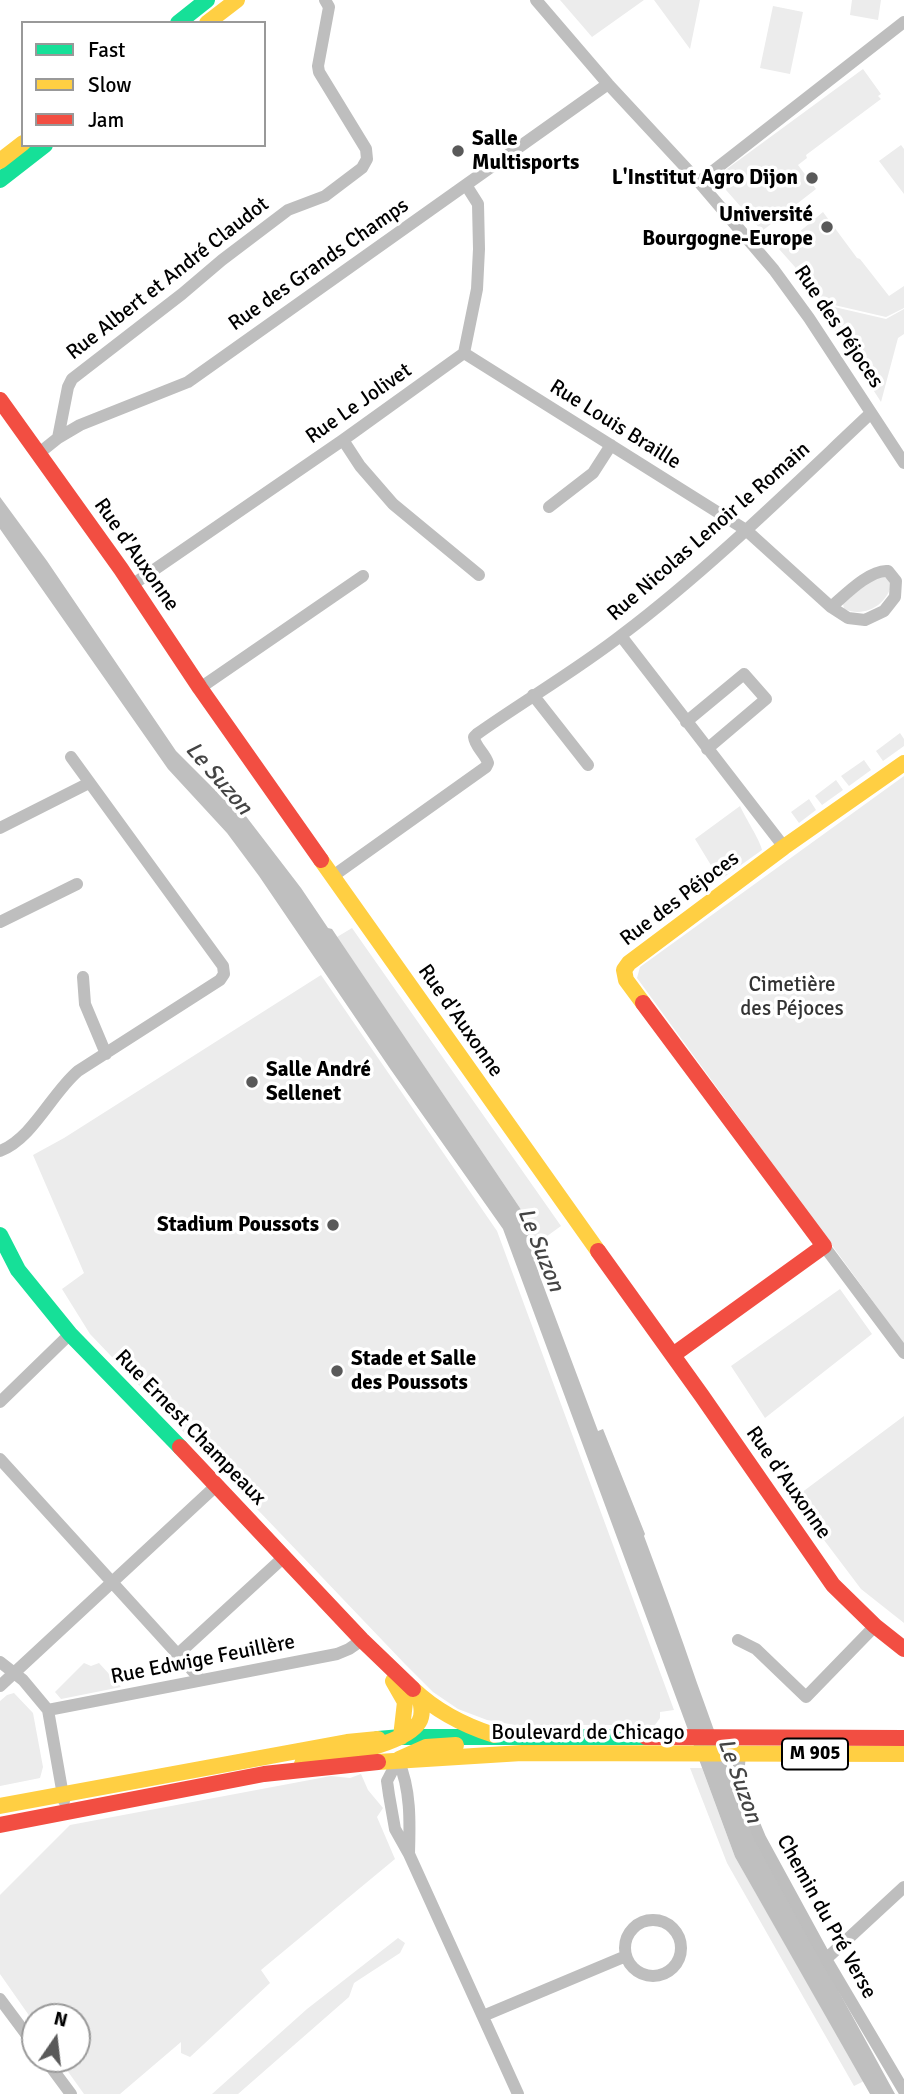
<!DOCTYPE html>
<meta charset="utf-8">
<style>
body{margin:0}
#map{position:relative;width:904px;height:2094px;overflow:hidden;background:#fff;font-family:Signika,sans-serif}
canvas{display:block}
.legend{position:absolute;left:21px;top:21px;width:245px;height:126px;box-sizing:border-box;background:#fff;border:2px solid #999;margin:0;padding:9px 12px;list-style:none;font-size:21px;color:#000}
.legend li{display:flex;align-items:center;gap:14px;height:35px}
.legend b{width:35px;border:2px solid #999}
.north{position:absolute;left:21px;top:2003px;width:70px;height:70px;box-sizing:border-box;background:#fff;border:2px solid #999;border-radius:50%;rotate:14deg;font-size:19px;font-weight:700;line-height:28px;text-align:center;color:#000}
.north::after{content:'';display:block;margin:auto;width:24px;height:32px;background:#595959;clip-path:polygon(50% 0,100% 100%,50% 72%,0 100%)}
</style>
<div id="map">
<canvas width="904" height="2094"></canvas>
<ul class="legend">
<li><b style="height:9px;background:#16e098"></b>Fast</li>
<li><b style="height:9px;background:#ffcf43"></b>Slow</li>
<li><b style="height:9px;background:#f24e42"></b>Jam</li>
</ul>
<div class="north">N</div>
</div>
<script>
const ctx = document.querySelector('canvas').getContext('2d');
ctx.lineJoin = 'round';
function fill(path, color) { ctx.fillStyle = color; ctx.fill(path, 'evenodd'); }
function trace(path, color, width, dash) { ctx.strokeStyle = color; ctx.lineWidth = width; ctx.lineCap = dash ? 'butt' : 'round'; ctx.setLineDash(dash || []); ctx.stroke(path); }
function write(font, color, halo, rows, align = 'center') {
  ctx.font = font + ' Signika,sans-serif'; ctx.lineWidth = 7; ctx.setLineDash([]); ctx.textBaseline = 'middle'; ctx.strokeStyle = halo; ctx.fillStyle = color; for (const [text, x, y, turn = 0] of rows) {
    ctx.save(); ctx.translate(x, y); ctx.rotate((+turn || 0) * Math.PI / 180); ctx.textAlign = isNaN(turn) ? turn : align; if (halo) ctx.strokeText(text, 0, 0); ctx.fillText(text, 0, 0); ctx.restore();
  }
}
fill(new Path2D(`
 M560 0H644L592 37Z
 M654 0H700L690 49Z
 M852 0H881L878 20 850 15Z
 M773 6 803 12 790 74 760 68Z
 M863 69 881 94 878 96 881 99 806 155 807 158 798 165 816 189 762 231 719 182 720 174Z
 M901 145 904 149V194L879 161Z
 M823 212 857 258 860 259 889 296 904 286V308L886 317 817 301 795 267 779 249Z
 M817 303 886 319 904 309V334L898 338 881 402Z
 M881 576 887 578 892 583C887 605 865 618 844 609L843 604 846 600 877 577Z
 M900 733 904 739V746L883 761 876 751Z
 M864 760 871 770 849 786 841 776Z
 M904 776V1344L637 978 640 967Z
 M836 780 843 790 822 805 815 796Z
 M809 799 816 810 799 823 791 812Z
 M740 806C745 817 761 842 762 850L720 880 695 839Z
 M352 928 561 1226 532 1247 524 1214 337 937Z
 M321 975 497 1231 674 1710 660 1712V1718L655 1725H515L487 1720 458 1709 433 1692 404 1663 90 1334 62 1289 84 1273 33 1155 64 1138Z
 M840 1289 872 1334 765 1418 731 1366Z
 M904 1416V1623L861 1589 793 1499Z
 M84 1663 91 1666 99 1663 121 1687 61 1699 55 1692Z
 M14 1693 33 1713 43 1767 40 1778 0 1786V1701L7 1695Z
 M690 1768H702L735 1857 864 2081 854 2086 727 1863Z
 M361 1774 368 1790 383 1808 377 1817 395 1859 261 1970 270 1983 190 2057 181 2053V2042L120 2094H84L59 2059H77V2017H35V2024L0 1974V1895L70 1825 331 1776 350 1778Z
 M398 1938 405 1943 400 1953 354 1983 349 1997 238 2094H212L307 2009Z`), '#ececec');
fill(new Path2D(`
 M0 497 47 561 176 751 241 816 245 815 301 888 328 928 332 929 524 1214 539 1274 598 1431 603 1429 645 1534 644 1536C662 1584 680 1633 697 1683 718 1740 737 1798 763 1853L895 2094H870L735 1857 503 1229 391 1070 259 876 227 833 168 769 0 529Z`), '#bfbfbf');
trace(new Path2D(`
 M536 0 608 84 699 182 774 270 809 318 904 463
 M699 182 904 22
 M464 353 746 530 831 607 848 618 865 620 884 611 895 597 896 581 888 571C870 569 844 596 831 607
 M58 438 68 387 72 379 182 294 222 260 288 210 325 196 362 168 367 159 366 149 319 72 318 66 329 7 325 0
 M343 440 360 466 393 504 479 575
 M38 454 58 438 80 425 188 382 608 84
 M549 507 593 473 611 445
 M132 585 343 440 464 353 477 289 479 249 478 204 466 185
 M621 636 784 847
 M200 688 363 576
 M533 695 588 765
 M686 722 744 674 766 699 707 749
 M0 828 89 783
 M333 876 486 767 488 763C485 753 475 747 474 737L477 734C525 700 577 670 623 634 711 567 790 489 871 413
 M0 922 77 884
 M83 977 85 1004 106 1054
 M0 1151C33 1138 51 1094 78 1071L220 980 224 974 223 966 71 757
 M824 1246 904 1353
 M0 1402 70 1334
 M0 1459 201 1680
 M738 1640 756 1649 806 1697 875 1626
 M177 1655 284 1557
 M0 1662 23 1680 48 1710 64 1801
 M0 1686 217 1485
 M48 1710 337 1654 349 1649 362 1640
 M740 1754 738 1776 740 1790 760 1838 826 1959 904 2091
 M398 1760 387 1781 389 1795 395 1829 409 1854 518 2094
 M398 1760C411 1789 410 1822 409 1854
 M625 1948a28 28 0 1 1 56 0a28 28 0 1 1-56 0Z
 M826 1959 904 1887
 M0 1999 35 2046
 M483 2016 626 1956
 M45 2059 71 2094`), '#bebebe', 12);
trace(new Path2D(`
 M178 23 207 0
 M0 180 45 145
 M0 1235 18 1270 70 1334 180 1447
 M378 1739 401 1737H646`), '#16e098', 16);
trace(new Path2D(`
 M207 23 237 0
 M0 161 23 143
 M321 860 598 1251
 M643 1003 626 980 624 970 629 963 784 847 904 763
 M393 1681 405 1702 401 1737
 M413 1689C436 1711 463 1725 494 1735
 M399 1759 426 1747 456 1745
 M378 1762 522 1753 904 1754
 M302 1764C329 1757 405 1746 419 1722 424 1714 421 1703 419 1695
 M0 1806 347 1742 378 1739`), '#ffcf43', 16);
trace(new Path2D(`
 M0 400 121 569 200 688 321 860
 M643 1003 824 1246 673 1355
 M598 1251 702 1396 833 1585 875 1626 904 1649
 M180 1447 362 1640 413 1689
 M646 1737 904 1738
 M0 1825 264 1774 378 1762`), '#f24e42', 16);
for (const [x, y, r, color] of [
 [458,151,7,"#595959"],
 [812,178,7,"#595959"],
 [827,227,7,"#595959"],
 [252,1082,7,"#595959"],
 [333,1225,7,"#595959"],
 [337,1371,7,"#595959"]
]) { const dot = new Path2D(); dot.arc(x, y, r, 0, 2 * Math.PI); ctx.fillStyle = color; ctx.fill(dot); trace(dot, '#fff', 2.5); }
for (const [x, y, w] of [
 [815,1754,66]
]) { const box = new Path2D(); box.roundRect(x - w / 2, y - 15.5, w, 31, 5); ctx.fillStyle = '#fff'; ctx.fill(box); trace(box, '#000', 2); }
write('bold 19px', '#000', null, [
 ["M 905",815,1754]
]);
write('bold 21px', '#000', '#fff', [
 ["Salle",472,139],
 ["Multisports",472,163],
 ["L'Institut Agro Dijon",798,178,"right"],
 ["Université",813,215,"right"],
 ["Bourgogne-Europe",813,239,"right"],
 ["Salle André",266,1070],
 ["Sellenet",266,1094],
 ["Stadium Poussots",319,1225,"right"],
 ["Stade et Salle",351,1359],
 ["des Poussots",351,1383]
], 'left');
write('21px', '#000', '#fff', [
 ["Rue des Grands Champs",319,265,-35],
 ["Rue Albert et André Claudot",168,279,-38],
 ["Rue des Péjoces",838,327,56],
 ["Rue Le Jolivet",359,404,-35],
 ["Rue Louis Braille",615,425,32],
 ["Rue Nicolas Lenoir le Romain",709,532,-41],
 ["Rue d'Auxonne",136,555,55],
 ["Rue des Péjoces",680,899,-37],
 ["Rue d'Auxonne",460,1021,55],
 ["Rue Ernest Champeaux",190,1428,46],
 ["Rue d'Auxonne",788,1483,55],
 ["Rue Edwige Feuillère",203,1660,-11],
 ["Boulevard de Chicago",588,1733],
 ["Chemin du Pré Verse",826,1917,61]
]);
write('21px', '#333', '#fff', [
 ["Cimetière",792,985],
 ["des Péjoces",792,1009]
]);
write('italic 23px', '#444', '#fff', [
 ["Le Suzon",218,779,49],
 ["Le Suzon",540,1250,68],
 ["Le Suzon",739,1781,70]
]);
</script>
